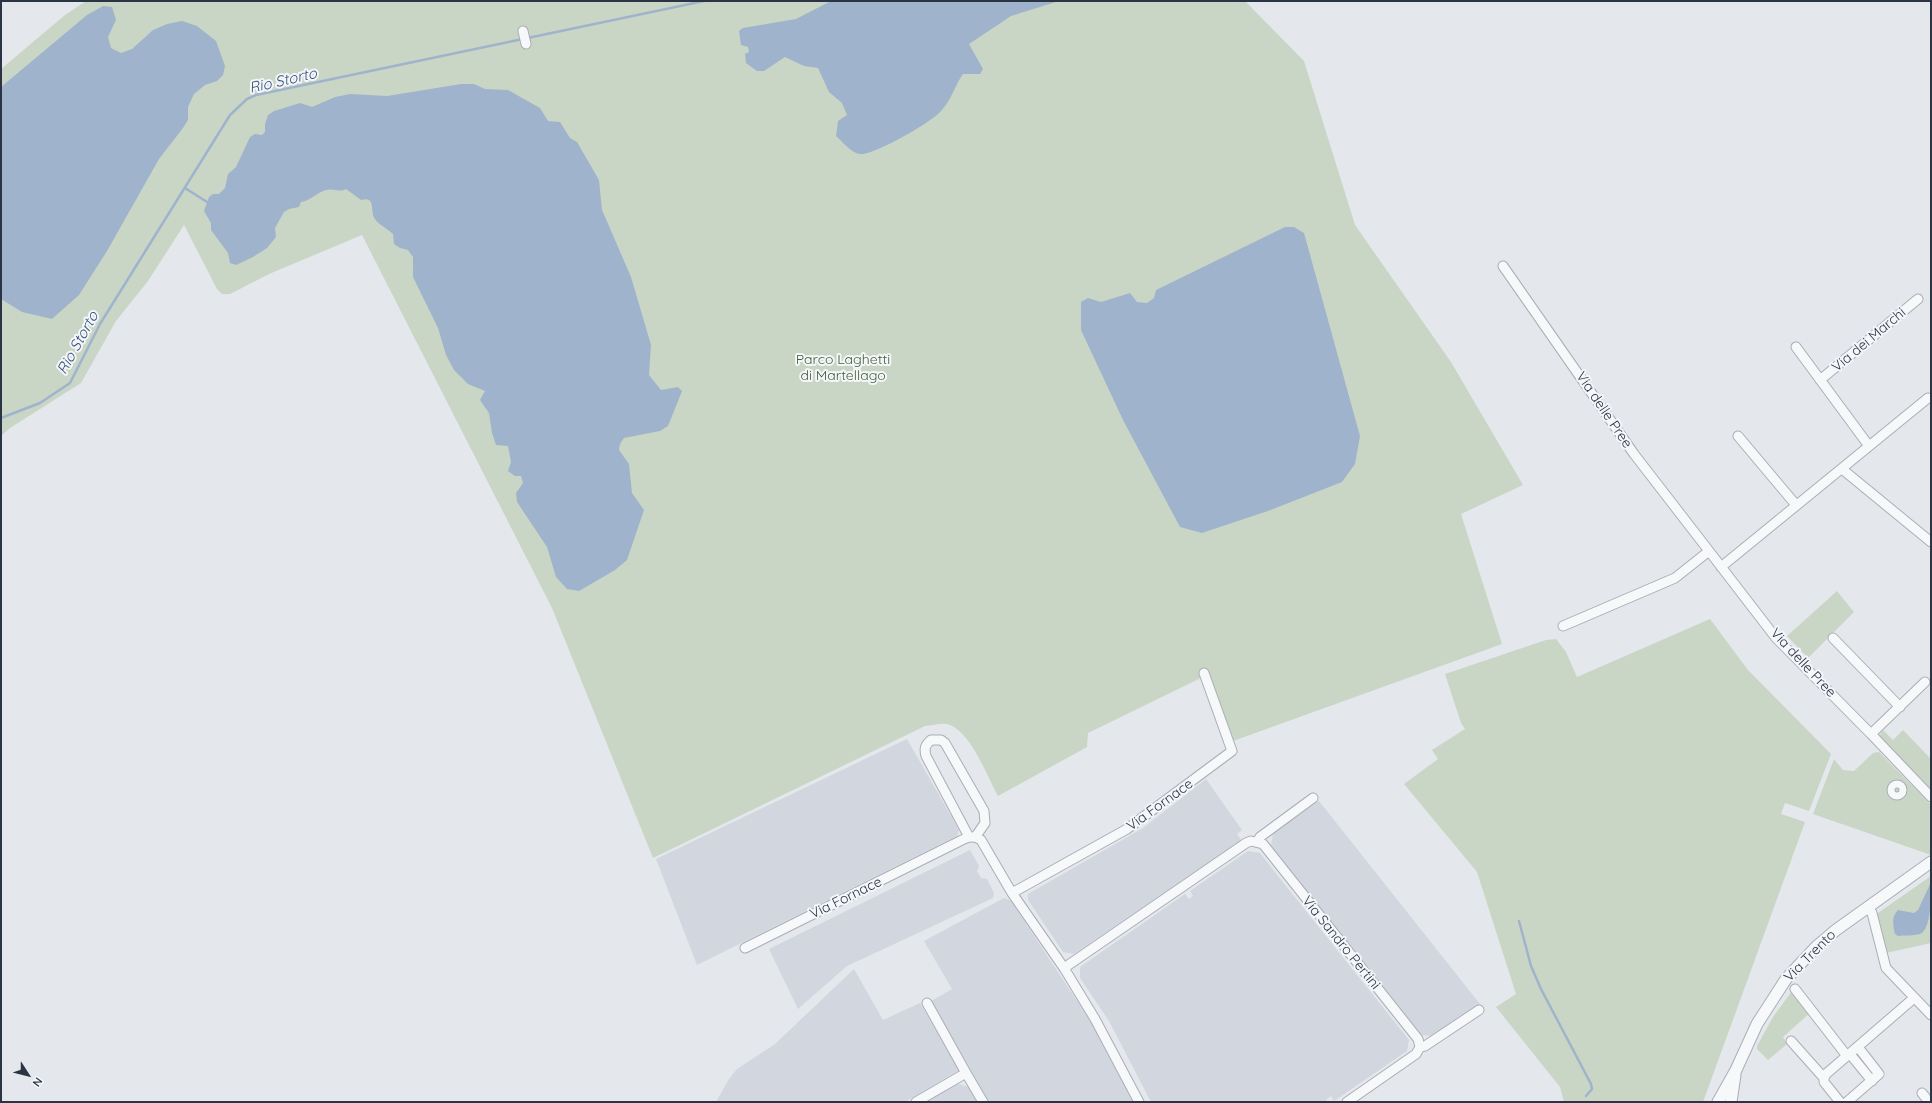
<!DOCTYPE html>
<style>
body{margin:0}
#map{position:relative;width:1932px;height:1103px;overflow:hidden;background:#e4e7ec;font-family:Quicksand,sans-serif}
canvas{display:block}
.frame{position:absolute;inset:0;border:2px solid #2b3445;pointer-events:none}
.north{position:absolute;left:8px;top:1055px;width:40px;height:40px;-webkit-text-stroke:3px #f4f6f9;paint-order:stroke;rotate:126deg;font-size:11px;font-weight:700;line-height:16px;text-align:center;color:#2b3445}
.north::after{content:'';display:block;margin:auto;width:14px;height:18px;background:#2b3445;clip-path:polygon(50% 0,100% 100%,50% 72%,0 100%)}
</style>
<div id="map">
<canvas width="1932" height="1103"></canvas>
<div class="frame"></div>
<div class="north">N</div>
</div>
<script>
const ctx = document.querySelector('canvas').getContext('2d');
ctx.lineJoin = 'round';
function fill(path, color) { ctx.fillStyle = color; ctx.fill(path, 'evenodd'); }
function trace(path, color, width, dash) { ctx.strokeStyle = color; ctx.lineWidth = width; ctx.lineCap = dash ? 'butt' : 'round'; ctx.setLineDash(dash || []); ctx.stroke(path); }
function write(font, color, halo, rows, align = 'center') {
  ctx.font = font + ' Quicksand,sans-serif'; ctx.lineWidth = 4; ctx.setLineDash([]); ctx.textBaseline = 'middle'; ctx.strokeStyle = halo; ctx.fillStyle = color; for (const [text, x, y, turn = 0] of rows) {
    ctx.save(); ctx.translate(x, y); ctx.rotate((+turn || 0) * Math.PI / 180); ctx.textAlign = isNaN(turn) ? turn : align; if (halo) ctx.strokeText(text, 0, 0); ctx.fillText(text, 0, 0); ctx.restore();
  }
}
fill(new Path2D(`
 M907 739 959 830 957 836 697 965 656 859Z
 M1206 779 1242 830 1237 834 1241 840 1074 954 1063 952 1028 900V894L1143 828Z
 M1319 801 1480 1004 1434 1036 1422 1035 1271 846 1273 833Z
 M970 850 979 866 977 871 981 878 987 879 994 893 993 898 847 966 798 1009 769 949Z
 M1248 851 1260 853 1282 881 1409 1040 1407 1051 1334 1101 1331 1096 1327 1099 1326 1102H1151L1109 1021 1080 978V967L1185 894 1189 899 1193 896 1190 891Z
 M1004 898 1011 901 1093 1025 1133 1102H989L931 1001 952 989 924 941Z
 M854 969 883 1020 920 1003 959 1070 905 1102H716L729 1079 737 1069 775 1044Z
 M958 1084 969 1087 977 1102H926Z`), '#d2d6de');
fill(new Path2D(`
 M86 1H1245L1304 61 1355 225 1451 362 1523 485 1461 514 1502 644 1233 741 1209 674 1088 733 1087 747 998 796C988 778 969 727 946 724 940 723 931 726 925 726L653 858 552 608 362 235 269 274 230 294H222L217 289 184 225 148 281 116 321 81 383 10 428 1 436V69L65 15Z
 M1837 591 1854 612 1808 658 1787 636Z
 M1710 619 1748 670 1831 754 1809 811 1785 803 1781 814 1805 822 1703 1102H1564L1560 1087 1496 1007 1516 994 1477 872 1404 784 1438 759 1432 750 1465 729 1461 723 1445 674 1546 640 1556 639 1566 652 1577 677Z
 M1883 730 1893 740 1903 730 1931 759V789L1879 736Z
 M1879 752 1931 805V855L1813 814 1834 759 1843 770 1854 771 1873 753Z
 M1931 876V943L1886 953 1876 919 1878 913Z
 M1792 991 1810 1013 1783 1037 1787 1044 1768 1060 1757 1049V1046L1773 1017Z`), '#c9d6c5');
fill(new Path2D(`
 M831 1H1059L1011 16 969 44 983 69 980 74H963C954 87 952 99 941 111 932 122 873 156 860 154 851 153 842 141 836 136L838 121 847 115 842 103 829 92 818 68 804 66 785 57 764 71H757L746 63 745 54 749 52 748 47 741 45 739 31 743 28 796 19Z
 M103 6 112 7 116 20 108 37 111 48 121 53 132 49 153 30 167 24 182 21 197 26 216 41 225 66 223 75 217 81 205 85 194 94 188 107V120L183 128 159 159 107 251 79 295 52 319 22 312 1 299V87L87 15Z
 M461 84H474L485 89 508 90 540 108 548 121 560 122 570 138 577 142 599 180 602 210 631 277 651 345 649 375 661 390 678 387 682 391 668 426 660 431 624 438 620 444 619 450 629 464 632 493 644 510 627 560 615 570 579 591 567 589 556 577 547 547 517 502 516 493 523 483 521 476H515L508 471 511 462 508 446 496 445 492 433 489 413 480 400 485 391 468 384 454 370 446 355 438 328 413 277V257L408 250 400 248 394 244 393 234C388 229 378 224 375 219 369 211 377 196 361 200L346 189C339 193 335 188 327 190 318 191 311 201 301 202L299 207 289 209 284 212 275 228 276 237 267 248 253 257 236 265 230 263 228 253 211 230V223L204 211 209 197 213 194H219L225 188 228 174 236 167 250 137 255 134 262 135 265 132V124L268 115 274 111 300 103 312 107 335 97 350 94 387 96Z
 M1285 227H1294L1304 233 1360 436 1355 464 1342 482 1268 511 1202 533 1180 527 1123 420 1081 330V302L1088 298 1101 302 1130 293 1137 302 1147 303 1154 298 1156 290Z
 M1931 882C1931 895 1932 929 1920 934 1913 936 1905 935 1898 936L1895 934C1893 925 1891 917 1898 910L1914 913 1918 910Z`), '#9fb4cc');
trace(new Path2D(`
 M185 188 207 202
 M1 418 40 403 70 383 100 324 230 115 247 99 256 95 704 1
 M1519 921 1531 966 1541 989 1591 1084 1592 1089 1586 1096`), '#9fb4cc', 2.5);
const pedestrian = new Path2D(`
 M1891 790a6 6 0 1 1 12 0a6 6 0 1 1-12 0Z`);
const minor = new Path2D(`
 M523 31 526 44
 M1503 266 1634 454 1709 551 1776 638 1871 734 1925 682
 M1796 347 1869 446
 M1820 380 1918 299
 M1738 436 1796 505
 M1842 469 1931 542
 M1721 567 1928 398
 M1563 626 1675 578 1709 551
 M1833 638 1900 707
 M1871 734 1931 797
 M969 837 926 756C924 749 925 745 931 740H941L945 743 984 811 985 823 976 836
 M1257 842 1260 837 1313 798
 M1012 893 1127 829 1232 751 1204 673
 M1867 907 1872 913 1886 968 1931 1015
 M745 948 960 841C968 837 973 835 981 840L1012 893 1064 968 1095 1019 1139 1102
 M1064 968 1246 843 1251 841 1263 844 1418 1039 1420 1047 1416 1054 1347 1102
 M1795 989 1847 1056
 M927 1003 966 1073
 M1791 1041 1824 1078V1082L1840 1102
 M1420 1047 1425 1046 1479 1010
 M1850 1054 1872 1081
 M1824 1078 1826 1074 1914 998
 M1922 1093 1929 1102
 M916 1102 966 1073 983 1102
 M1847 1102 1879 1074 1858 1047`);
const tertiary = new Path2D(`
 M1718 1102 1736 1070 1757 1024 1786 979 1816 947 1836 930 1931 862
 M1731 1102 1735 1075`);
trace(pedestrian, '#a9aeb7', 9);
trace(minor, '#a9aeb7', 11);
trace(tertiary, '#a9aeb7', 13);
trace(pedestrian, '#f7f8fa', 7);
trace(minor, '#f7f8fa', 9);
trace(tertiary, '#f7f8fa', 11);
write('14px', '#2b3445', '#f4f6f9', [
 ["Via dei Marchi",1869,340,-40],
 ["Via delle Pree",1604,410,56],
 ["Via delle Pree",1803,663,47],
 ["Via Fornace",1160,805,-36],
 ["Via Fornace",846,898,-26],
 ["Via Sandro Pertini",1341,943,51],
 ["Via Trento",1810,956,-45]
]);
write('14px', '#3f6138', '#f4f6f9', [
 ["Parco Laghetti",843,360],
 ["di Martellago",843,376]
]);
write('italic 15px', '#34527a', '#f4f6f9', [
 ["Rio Storto",283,81,-13],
 ["Rio Storto",78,343,-61]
]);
</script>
